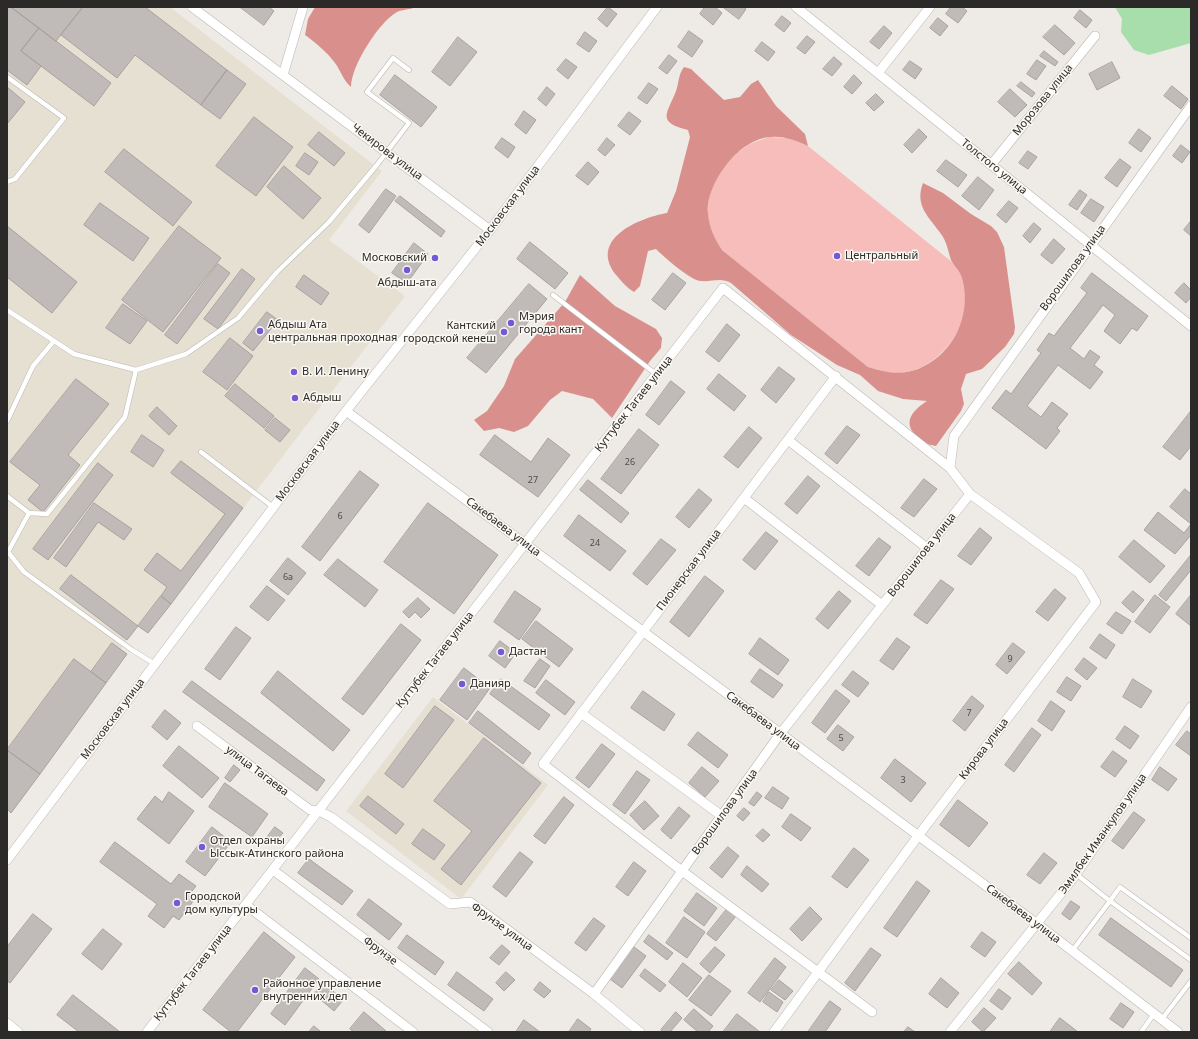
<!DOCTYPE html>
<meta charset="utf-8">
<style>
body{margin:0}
#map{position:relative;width:1198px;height:1039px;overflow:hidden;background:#eeebe6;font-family:"Noto Sans",sans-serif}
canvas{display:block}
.frame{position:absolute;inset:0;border:8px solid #2b2a28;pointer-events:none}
</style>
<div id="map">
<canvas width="1198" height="1039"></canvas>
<div class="frame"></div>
</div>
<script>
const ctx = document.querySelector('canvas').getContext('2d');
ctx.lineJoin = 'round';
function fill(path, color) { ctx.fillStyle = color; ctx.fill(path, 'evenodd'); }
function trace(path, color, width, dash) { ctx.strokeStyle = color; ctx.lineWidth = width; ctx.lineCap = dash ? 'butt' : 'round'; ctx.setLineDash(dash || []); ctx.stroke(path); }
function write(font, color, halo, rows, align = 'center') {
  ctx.font = font + ' "Noto Sans",sans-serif'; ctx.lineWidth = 3; ctx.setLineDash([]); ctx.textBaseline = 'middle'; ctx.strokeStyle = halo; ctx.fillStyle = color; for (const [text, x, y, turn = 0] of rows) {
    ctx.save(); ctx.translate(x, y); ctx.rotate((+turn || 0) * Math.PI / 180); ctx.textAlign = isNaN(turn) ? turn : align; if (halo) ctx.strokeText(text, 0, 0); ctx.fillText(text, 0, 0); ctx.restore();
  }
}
fill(new Path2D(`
 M7 7H170L382 171 329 240 405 296 148 633 138 626 127 640 121 649 127 654 11 813 7 809Z
 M433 697 548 785 461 899 346 811Z`), '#e6e0d3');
fill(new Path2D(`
 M770 137 789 138 808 146 952 262C955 266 960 272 962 277 977 316 946 364 907 372 893 375 881 371 868 367L722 250C719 245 715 240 713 234 697 201 721 161 750 144 756 141 764 139 770 137Z`), '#f7bdba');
fill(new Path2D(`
 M315 7H415C410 10 403 9 397 12 379 22 351 66 351 87 343 80 341 71 335 63 327 52 316 43 305 35L308 19Z
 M684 67 691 69 724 100 740 97 751 84 758 80 776 106 805 134 808 146C796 141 785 136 772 137 740 137 706 183 708 213 709 228 715 239 722 250L868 367C897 376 914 376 939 356 961 337 970 305 962 278 960 271 954 266 951 260 948 251 947 242 941 234 930 218 914 206 923 183L943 193 971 214 991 226 997 232 1004 247 1015 327 1014 334 1005 347 982 369 966 374 961 389 964 404 961 411 936 446C932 445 925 444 921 442 919 440 917 437 915 435 902 420 915 409 927 401L903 399 878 391 860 375 837 365 791 335 731 283C721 277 712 282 701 281 691 281 663 256 656 249L648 251 640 286 634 292C627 288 622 282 617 276 587 240 638 218 667 213L676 191 690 137 688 130C656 122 667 114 676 91 679 83 678 75 684 67Z
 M580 275 615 306 656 329 662 338 661 348 650 361 612 418 593 399 562 391 550 400 528 426 514 432 499 428 484 431 474 420 487 411 504 386 515 359 565 302Z`), '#d9908d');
fill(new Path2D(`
 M1115 7H1191V43L1149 55 1134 50 1121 32 1122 19Z`), '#a8deab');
const building = new Path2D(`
 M7 7H11L39 28 21 51 41 66 27 85 7 70Z
 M11 7H83L56 41Z
 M83 7H145L227 70 201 105 135 55 117 78 61 35Z
 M240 7H269L274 11 264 25Z
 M608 7 617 14 607 27 598 19Z
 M705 7H715L722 13 713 25 700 14Z
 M723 7H743L746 9 739 19Z
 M951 7H962L967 11 958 23 946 14Z
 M1080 10 1092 20 1086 28 1074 18Z
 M782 16 791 23 784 32 775 25Z
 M938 18 948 26 940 36 930 28Z
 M1055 25 1075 43 1064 55 1043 37Z
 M884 26 892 33 879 49 870 42Z
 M39 28 111 83 94 106 21 51Z
 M689 31 703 41 692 57 678 47Z
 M585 32 597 41 589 52 577 44Z
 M807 36 815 42 805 54 797 48Z
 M458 37 477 52 450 86 432 72Z
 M762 42 775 52 768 61 755 51Z
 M1044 51 1058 62 1055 66 1040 56Z
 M669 55 677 61 667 74 659 68Z
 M834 57 842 64 832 76 823 69Z
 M566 59 577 67 568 79 557 70Z
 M1037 60 1046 66 1036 80 1027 74Z
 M910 61 922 69 915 79 903 70Z
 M1112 62 1120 78 1097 90 1089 74Z
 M227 70 246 84 220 119 201 105Z
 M395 75 437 107 421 127 380 95Z
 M854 75 862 83 852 94 844 87Z
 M1021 82 1035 93 1032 97 1017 86Z
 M649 83 658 89 647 104 638 98Z
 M1172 86 1188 99 1181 109 1164 96Z
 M7 87 25 102 7 124Z
 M547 87 555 94 546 106 538 99Z
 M1010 89 1027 105 1015 117 998 102Z
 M876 94 884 102 874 111 866 103Z
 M524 111 536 120 526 134 515 125Z
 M629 112 641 121 630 135 618 126Z
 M254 117 293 147 256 196 216 166Z
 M919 129 927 137 912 153 904 145Z
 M1139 129 1151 138 1141 152 1129 143Z
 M319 132 345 153 334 166 308 145Z
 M502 138 515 147 508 158 495 148Z
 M607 138 615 145 605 156 598 150Z
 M1181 145 1190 152 1182 163 1173 156Z
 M124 149 192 202 173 226 105 172Z
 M1028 151 1037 157 1028 169 1019 163Z
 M305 153 318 162 309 175 296 166Z
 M1120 159 1131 167 1117 187 1105 178Z
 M946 160 967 175 958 187 937 171Z
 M588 162 599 172 588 185 576 176Z
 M284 166 321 198 303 219 267 187Z
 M978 177 994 190 979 210 962 196Z
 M386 189 396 196 369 233 359 225Z
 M1080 190 1087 195 1077 210 1069 205Z
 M400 196 445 231 441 237 395 201Z
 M1091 199 1104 207 1094 222 1081 213Z
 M1009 201 1018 208 1006 223 997 215Z
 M100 203 149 238 133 261 84 225Z
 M1191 221V236L1184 230Z
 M1034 223 1041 229 1030 243 1023 236Z
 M7 226 77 282 52 313 7 277Z
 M179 226 221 258 163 332 122 300Z
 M1054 239 1065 249 1052 264 1041 255Z
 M530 242 568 273 555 289 517 259Z
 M414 243 428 254 407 283 392 273Z
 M218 264 230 273 177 344 165 335Z
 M242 269 255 279 218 329 204 319Z
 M673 273 686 283 665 310 652 300Z
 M1092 273 1148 316 1137 331 1132 328 1120 344 1104 331 1115 315 1103 305 1070 348 1084 359 1090 350 1100 357 1094 365 1103 372 1090 389 1058 365 1027 406 1041 417 1052 402 1068 414 1057 428 1060 431 1046 449 992 408 1006 390 1011 394 1041 353 1037 350 1049 333 1054 336 1087 293 1081 288Z
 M304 275 329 293 321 305 296 287Z
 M1184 283 1191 290V297L1186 303 1175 293Z
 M529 284 547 299 486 373 467 358Z
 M123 304 147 321 130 344 106 328Z
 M267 312 278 320 253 351 243 343Z
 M727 324 740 335 719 362 706 352Z
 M230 338 253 356 227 390 203 372Z
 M779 367 795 379 776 403 761 390Z
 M719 374 746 396 734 411 707 389Z
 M76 379 109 404 68 455 80 465 43 512 28 500 40 485 10 462Z
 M671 381 685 392 659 425 646 415Z
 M235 384 274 416 264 428 225 396Z
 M157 407 177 426 169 435 149 416Z
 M1191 411V446L1180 460 1163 447Z
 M275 418 290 430 280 442 265 430Z
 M847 426 860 435 837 464 825 454Z
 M749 427 762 438 738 468 724 457Z
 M639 429 659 445 621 494 601 479Z
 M142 435 164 450 153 467 131 452Z
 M495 435 531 462 548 438 570 455 538 497 480 455Z
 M181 461 243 508 171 604 161 596 167 587 144 570 157 553 181 571 225 514 171 473Z
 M98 463 113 475 48 560 33 549Z
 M360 471 379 485 320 561 302 547Z
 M808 476 820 486 797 514 785 504Z
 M924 479 937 489 914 517 901 508Z
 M588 480 629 513 621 523 580 490Z
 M699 489 712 500 689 528 676 517Z
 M1185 489 1191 494V535L1175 554 1144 530 1158 512 1184 533 1191 524 1170 507Z
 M94 503 132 529 124 540 98 522 66 567 54 558Z
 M428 503 498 555 454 614 384 562Z
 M579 515 626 551 610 571 564 536Z
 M980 528 992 538 971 565 958 556Z
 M766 532 778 541 755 570 743 560Z
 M879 538 891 547 869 576 856 566Z
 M661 539 676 550 647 585 633 574Z
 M1134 540 1165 566 1150 583 1119 557Z
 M1191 555V570L1166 601 1159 595Z
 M288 558 306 573 288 595 270 581Z
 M338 559 378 590 365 607 324 575Z
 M71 575 138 626 127 640 60 589Z
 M705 576 724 591 689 637 670 622Z
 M941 580 954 589 927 624 914 615Z
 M267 586 285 600 268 621 250 607Z
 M1055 589 1066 598 1048 621 1036 612Z
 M515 591 541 609 519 640 494 622Z
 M839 591 851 601 828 629 816 619Z
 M1133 591 1144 600 1133 613 1122 603Z
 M1155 595 1170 607 1150 633 1135 622Z
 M1191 595V626L1176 614Z
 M161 596 171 604 148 633 138 626Z
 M418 598 430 609 421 618 415 612 409 618 403 612Z
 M1116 612 1131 621 1122 634 1107 624Z
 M536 621 573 649 559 667 522 639Z
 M401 624 421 640 363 715 342 699Z
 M236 627 251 638 220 680 205 669Z
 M1100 634 1115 645 1106 659 1090 648Z
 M760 638 789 660 778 675 749 654Z
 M897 638 910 647 893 670 880 661Z
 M500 641 516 653 505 668 489 656Z
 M112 643 127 654 106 683 91 672Z
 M1013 643 1025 652 1007 674 996 665Z
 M1084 658 1097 668 1087 680 1075 670Z
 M74 659 106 683 40 774 7 750Z
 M540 659 550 666 535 688 524 681Z
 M464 668 490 688 467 720 440 700Z
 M760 669 783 685 773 698 751 682Z
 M278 671 350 730 333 751 261 693Z
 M853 671 869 683 858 697 842 685Z
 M1067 677 1081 686 1071 701 1057 692Z
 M501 679 550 715 539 730 490 694Z
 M1133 679 1152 691 1141 708 1123 697Z
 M546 680 575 702 565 715 536 693Z
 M192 681 325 780 317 791 183 692Z
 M836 690 850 701 825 733 812 723Z
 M643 691 675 714 664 731 631 708Z
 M972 696 984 706 965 731 953 721Z
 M1051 701 1065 711 1052 731 1038 721Z
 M435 706 454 720 403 788 385 774Z
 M165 710 181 723 167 740 152 727Z
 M478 711 531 753 523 764 469 723Z
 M838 725 854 737 843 751 827 739Z
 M1125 726 1139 736 1130 749 1116 739Z
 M1032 728 1041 735 1014 772 1005 765Z
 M1187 731 1191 734V756L1176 745Z
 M698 732 728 755 718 768 688 745Z
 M484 738 541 783 461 885 441 869 472 831 434 801Z
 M602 744 615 754 589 788 576 778Z
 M179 746 219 778 202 798 163 766Z
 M7 750 40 774 11 813 7 809Z
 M1113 751 1127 761 1115 777 1101 767Z
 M895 759 926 783 911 802 881 778Z
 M234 765 240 770 230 782 225 778Z
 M702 767 719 781 705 797 689 783Z
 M1160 767 1177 779 1168 791 1152 780Z
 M637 771 650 780 625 814 613 805Z
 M225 783 268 814 252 837 209 807Z
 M773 787 789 798 782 809 765 798Z
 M169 792 194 811 169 844 137 819 155 796 162 802Z
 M757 792 762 796 754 806 749 803Z
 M368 796 404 824 396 834 360 806Z
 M564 797 574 805 545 844 534 836Z
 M958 800 988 823 969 847 940 825Z
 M645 801 659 816 644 830 630 815Z
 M679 807 690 816 671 839 661 830Z
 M744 808 750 813 743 821 737 816Z
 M1134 812 1145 820 1123 849 1112 841Z
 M791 814 811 828 801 841 782 827Z
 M212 827 231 842 205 876 186 862Z
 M275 827 283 833 272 845 265 840Z
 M423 829 445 845 434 860 412 844Z
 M763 829 770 835 763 842 756 836Z
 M115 842 171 884 179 874 196 886 188 896 194 900 179 920 173 916 164 928 148 916 157 904 100 862Z
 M728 847 739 856 722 878 710 868Z
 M854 848 869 860 847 888 832 877Z
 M520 852 533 862 506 897 493 887Z
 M1044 853 1057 863 1040 884 1027 875Z
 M309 859 353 891 342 905 298 873Z
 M634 862 646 871 628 896 616 887Z
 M747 866 769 884 762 892 741 875Z
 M917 881 930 891 897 937 884 928Z
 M697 893 717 908 704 926 684 911Z
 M369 899 402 924 389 940 357 915Z
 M1071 901 1080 907 1070 920 1062 914Z
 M810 907 822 919 802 941 790 929Z
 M727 909 736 916 716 941 707 934Z
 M33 914 52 929 10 983 7 981V947Z
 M684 917 705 932 687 958 666 943Z
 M594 918 605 926 586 951 575 943Z
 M1111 918 1183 970 1171 987 1099 935Z
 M103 929 122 944 102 970 82 954Z
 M264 932 295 957 237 1032H231L203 1010Z
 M982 932 996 942 985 957 971 947Z
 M407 935 444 962 435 975 398 948Z
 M649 935 673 953 667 960 644 942Z
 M502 945 510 952 499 965 490 958Z
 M634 947 646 956 622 988 610 979Z
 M715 947 725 955 710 973 700 964Z
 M871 948 881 955 855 991 845 983Z
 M775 958 786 967 760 1002 748 993Z
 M1019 962 1042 983 1032 995 1008 974Z
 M683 963 702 978 687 997 669 982Z
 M305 968 319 979 285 1025 271 1014Z
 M645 969 666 985 660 992 640 976Z
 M457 972 493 999 484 1011 448 985Z
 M506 972 515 980 504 991 496 983Z
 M709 975 731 991 711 1016 689 1000Z
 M941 978 959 993 947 1008 929 994Z
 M779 980 793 991 785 1000 771 990Z
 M540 982 551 991 544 998 534 990Z
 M324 983 343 1000 334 1011 314 994Z
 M999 989 1011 998 1002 1010 990 1001Z
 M769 992 783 1002 777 1012 763 1002Z
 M73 995 120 1032H79L57 1015Z
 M830 1001 841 1009 825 1032H808Z
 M1121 1003 1134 1012 1123 1028 1110 1019Z
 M984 1008 996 1018 983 1032 972 1022Z
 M694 1009 713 1026 708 1032H698L684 1020Z
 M364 1012 386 1031 385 1032H354L350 1029Z
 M676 1012 682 1018 670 1032H663L661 1030Z
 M737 1014 760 1032H726L724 1031Z
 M1060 1018 1078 1032H1050Z
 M578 1019 591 1029 589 1032H569Z
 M524 1020 540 1032H516Z
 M314 1026 321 1032H309Z
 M908 1027 915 1032H904Z`);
fill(building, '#c0bbb8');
trace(building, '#a8a29f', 1);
const lane = new Path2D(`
 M7 77 64 118 15 179 7 182
 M553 295 656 374
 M7 310 74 354 136 370 186 354 238 318 277 272 329 222 376 166 409 123 367 92 393 58 409 70
 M7 421 33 366 54 341
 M201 452 273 507
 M7 496 29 513 8 552 24 572 132 650 155 664
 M29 513 47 514 125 417 136 370
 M1076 874 1110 901 1120 887 1191 938
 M1072 951 1110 901 1191 960
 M1162 1019 1191 981
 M1141 1032 1154 1014`);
const street = new Path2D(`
 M192 7 490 230
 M796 7 1191 326
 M878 73 930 7
 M283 75 303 7
 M991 165 1095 36
 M836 376 543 764 682 871 872 1012
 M346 411 1036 923 1178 1032
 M788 440 927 548
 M744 498 882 605
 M581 713 722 816
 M197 726 310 810 319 811 331 817 450 904 470 902 594 994 640 1032
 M7 860 346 411 490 230 657 7
 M273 870 488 1032
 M246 905 413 1032
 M594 994 780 734 970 494 950 468 954 436 1191 106
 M7 1023 18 1032
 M147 1032 723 288 950 468
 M774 1032 918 836 1096 602 1079 573 970 494
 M950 1032 1074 877 1191 707`);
trace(lane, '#bab8b3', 5.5);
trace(street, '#bab8b3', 10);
trace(lane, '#fff', 4.5);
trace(street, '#fff', 9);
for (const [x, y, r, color] of [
 [837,256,4,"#7459d4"],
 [435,258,4,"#7459d4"],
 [407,270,4,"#7459d4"],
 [511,323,4,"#7459d4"],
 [260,331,4,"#7459d4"],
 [504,332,4,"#7459d4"],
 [294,372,4,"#7459d4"],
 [295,398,4,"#7459d4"],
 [501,652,4,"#7459d4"],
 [462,684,4,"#7459d4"],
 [202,847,4,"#7459d4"],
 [177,903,4,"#7459d4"],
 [255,990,4,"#7459d4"]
]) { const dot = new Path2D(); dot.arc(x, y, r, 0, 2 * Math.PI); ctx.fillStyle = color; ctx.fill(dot); trace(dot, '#fbf8f3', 1.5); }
write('9px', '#504e4c', null, [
 ["26",630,462],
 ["27",533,480],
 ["6",340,516],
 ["24",595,543],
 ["6а",288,577],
 ["9",1010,659],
 ["7",969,713],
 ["5",841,738],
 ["3",903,780]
]);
write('11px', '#2b2a28', '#fbf8f3', [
 ["Морозова улица",1043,100,-51],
 ["Чекирова улица",387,152,37],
 ["Толстого улица",994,167,39],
 ["Московская улица",508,206,-53],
 ["Ворошилова улица",1073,268,-54],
 ["Куттубек Тагаев улица",634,404,-52],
 ["Московская улица",308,461,-53],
 ["Сакебаева улица",503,527,37],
 ["Ворошилова улица",922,555,-52],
 ["Пионерская улица",689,570,-53],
 ["Куттубек Тагаев улица",435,660,-52],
 ["Московская улица",113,719,-53],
 ["Сакебаева улица",763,721,37],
 ["Кирова улица",984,749,-53],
 ["улица Тагаева",257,771,37],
 ["Ворошилова улица",725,812,-54],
 ["Эмилбек Иманкулов улица",1103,834,-55],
 ["Сакебаева улица",1023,914,37],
 ["Фрунзе улица",502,927,36],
 ["Фрунзе",380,951,37],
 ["Куттубек Тагаев улица",193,973,-52]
]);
write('11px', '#2b2a28', '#fbf8f3', [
 ["Центральный",845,256],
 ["Московский",427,258,"right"],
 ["Абдыш-ата",407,283,"center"],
 ["Мэрия",519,317],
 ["города кант",519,330],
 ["Абдыш Ата",268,325],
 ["центральная проходная",268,338],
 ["Кантский",496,326,"right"],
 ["городской кенеш",496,339,"right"],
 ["В. И. Ленину",302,372],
 ["Абдыш",303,398],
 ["Дастан",509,652],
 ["Данияр",470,684],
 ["Отдел охраны",210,841],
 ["Ыссык-Атинского района",210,854],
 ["Городской",185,897],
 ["дом культуры",185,910],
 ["Районное управление",263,984],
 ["внутренних дел",263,997]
], 'left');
</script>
